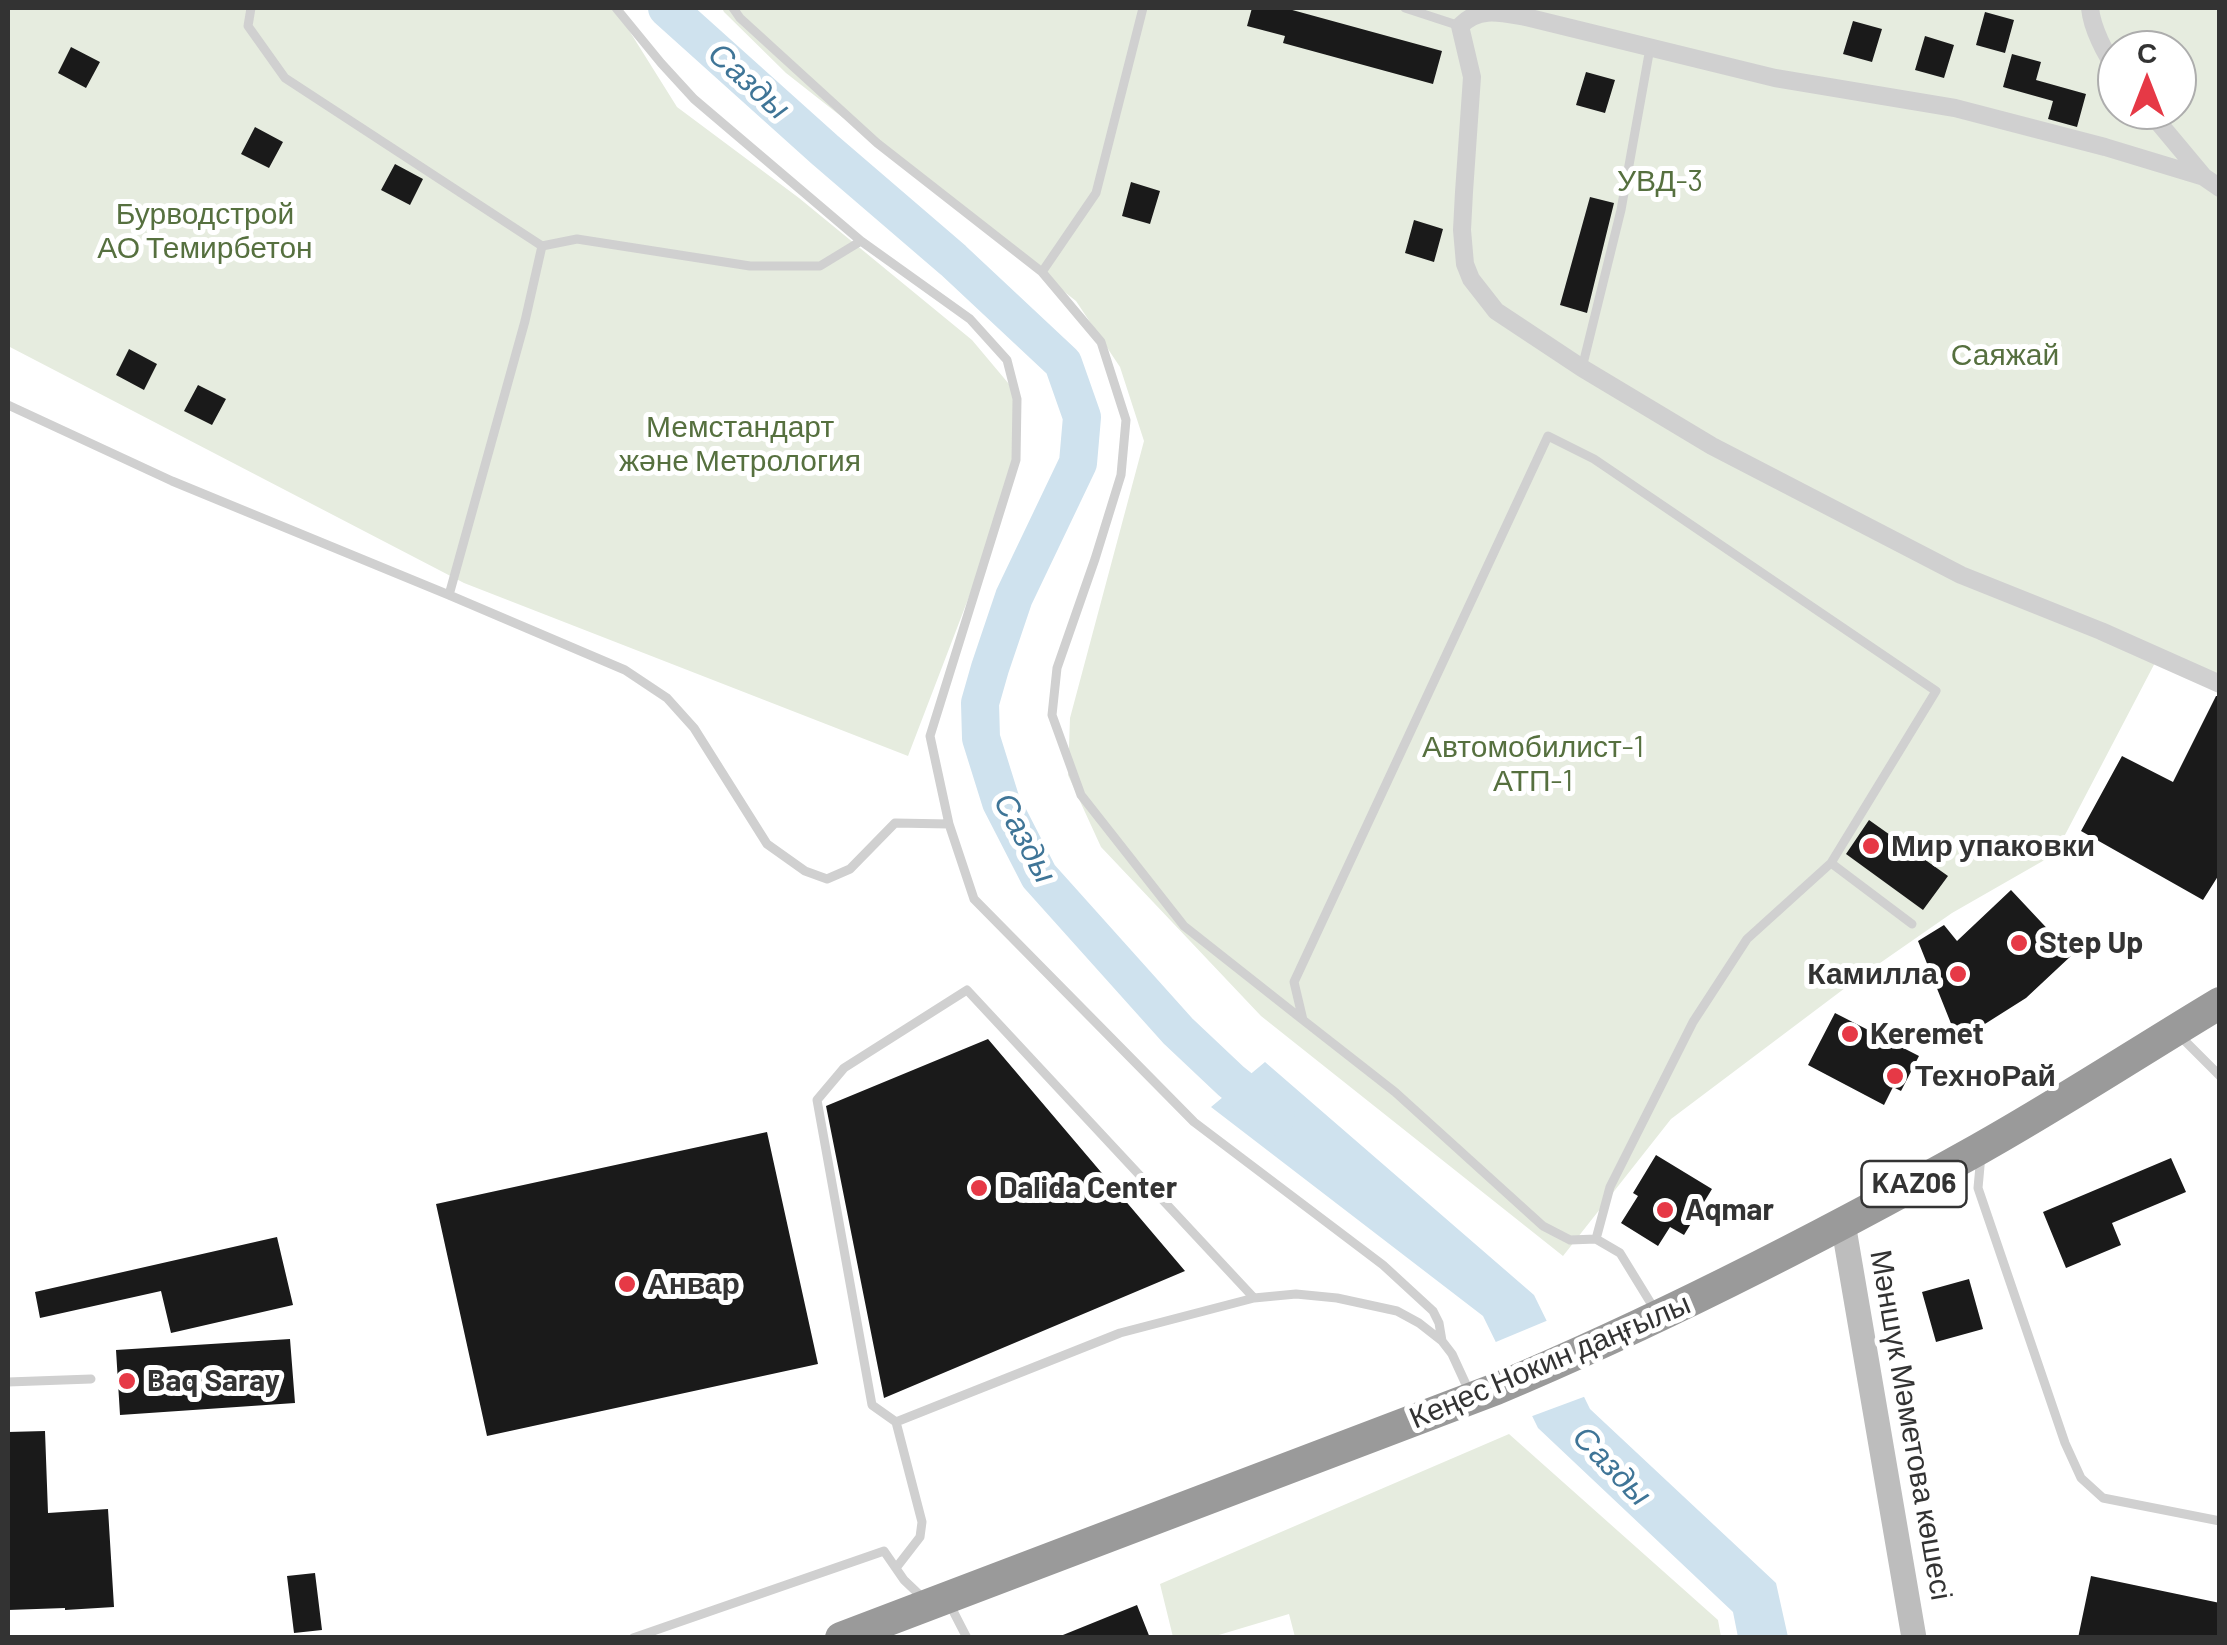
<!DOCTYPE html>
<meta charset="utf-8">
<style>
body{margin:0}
#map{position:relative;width:2227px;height:1645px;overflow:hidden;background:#fff;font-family:Barlow,sans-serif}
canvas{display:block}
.frame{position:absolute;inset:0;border:10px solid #333;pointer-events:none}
.north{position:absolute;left:2097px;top:30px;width:100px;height:100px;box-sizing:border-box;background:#fff;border:2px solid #adadad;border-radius:50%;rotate:0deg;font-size:28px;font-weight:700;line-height:40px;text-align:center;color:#333}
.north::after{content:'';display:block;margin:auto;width:35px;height:45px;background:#e63946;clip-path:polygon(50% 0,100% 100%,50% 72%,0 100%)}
</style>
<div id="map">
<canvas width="2227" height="1645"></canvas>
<div class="frame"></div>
<div class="north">С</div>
</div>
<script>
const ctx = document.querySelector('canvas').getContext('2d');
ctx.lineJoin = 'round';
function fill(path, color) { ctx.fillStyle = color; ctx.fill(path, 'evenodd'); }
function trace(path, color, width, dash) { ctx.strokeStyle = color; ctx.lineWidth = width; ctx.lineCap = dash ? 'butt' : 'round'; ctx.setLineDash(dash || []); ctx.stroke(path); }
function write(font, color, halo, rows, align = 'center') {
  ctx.font = font + ' Barlow,sans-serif'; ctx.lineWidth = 10; ctx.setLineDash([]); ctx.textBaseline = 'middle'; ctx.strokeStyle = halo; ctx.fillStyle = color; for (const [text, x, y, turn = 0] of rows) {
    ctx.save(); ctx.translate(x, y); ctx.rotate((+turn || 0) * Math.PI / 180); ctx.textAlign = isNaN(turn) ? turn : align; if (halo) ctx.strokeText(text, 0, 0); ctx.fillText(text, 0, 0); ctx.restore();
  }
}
fill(new Path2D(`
 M8 8H615L677 107 799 198 972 340 1014 390 1018 437 1011 487 908 756 464 583 8 346Z
 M722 8H2219V684L2158 657 2055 854 1952 913 1857 979 1671 1119 1563 1256 1261 1016 1101 847 1068 775 1070 718 1144 441 1120 367 1076 301 786 73 724 12ZM2117 50H2177V110H2117Z
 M1509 1434 1718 1620 1721 1637H1295L1289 1614 1212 1637H1173L1160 1584Z`), '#e6ecdf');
fill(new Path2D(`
 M1265 1062 1534 1295 1590 1409 1776 1583 1788 1637H1738L1733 1612 1538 1428 1483 1316 1211 1107Z`), '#cfe2ee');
fill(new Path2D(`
 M1551 1319 1589 1395 1527 1418 1491 1344Z`), '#fff');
trace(new Path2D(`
 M667 8 825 150 953 260 1063 363 1082 417 1078 463 1014 597 990 668 980 703 981 738 1001 802 1039 876 1178 1031 1231 1081 1276 1117`), '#cfe2ee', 38);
fill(new Path2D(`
 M1252 8H1285L1442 51 1433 84 1283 43 1285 36 1247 26Z
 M1985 12 2014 20 2005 53 1976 45Z
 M1853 21 1882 29 1872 62 1843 54Z
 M1925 36 1954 45 1944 78 1915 70Z
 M71 47 100 62 86 88 58 73Z
 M2012 54 2041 62 2036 80 2086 94 2077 127 2048 119 2053 101 2003 87Z
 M1586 72 1615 80 1605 113 1576 105Z
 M255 127 283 142 269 168 241 154Z
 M395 164 423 179 410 205 381 190Z
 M1131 182 1160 191 1150 224 1122 216Z
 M1590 197 1614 203 1587 313 1560 305Z
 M1414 220 1443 229 1434 262 1405 253Z
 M129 349 157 364 144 390 116 375Z
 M198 385 226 399 212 425 184 411Z
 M2216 696H2220V873L2203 900 2081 831 2122 756 2173 782Z
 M1869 820 1948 876 1923 910 1846 854Z
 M2011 890 2072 955 2026 998 1958 1041 1918 941 1944 925 1957 941Z
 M1835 1013 1919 1056 1901 1091 1893 1087 1884 1105 1808 1065Z
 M988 1039 1185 1271 884 1398 826 1106Z
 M767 1132 818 1364 487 1436 436 1204Z
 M1656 1155 1712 1189 1684 1235 1670 1227 1658 1246 1621 1223 1638 1196 1633 1193Z
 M2171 1158 2186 1192 2112 1223 2121 1245 2066 1268 2043 1212Z
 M277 1237 293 1305 171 1333 161 1291 40 1318 35 1292Z
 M1969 1279 1983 1329 1936 1342 1922 1292Z
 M290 1339 295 1403 120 1415 116 1350Z
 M45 1431 48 1513 108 1509 114 1607 65 1610V1608L8 1610V1432Z
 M315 1573 322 1630 294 1633 287 1576Z
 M2091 1576 2220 1603V1638H2078Z
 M1137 1605 1150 1638H1058V1637Z`), '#1a1a1a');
trace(new Path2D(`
 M616 8 661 63 694 99 861 241
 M733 8 740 18 877 143 1042 272 1101 342 1126 420 1121 475 1095 559 1057 668 1052 715 1081 795 1184 926 1303 1020
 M1405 8 1460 26
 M542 246 577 239 750 266H820L861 241 970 319 1007 360 1017 399 1016 460 930 736 949 824 974 899 1194 1122 1383 1265 1433 1311 1439 1323 1442 1341
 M1042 272 1096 193 1143 8
 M1582 368 1621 210 1650 48
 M8 405 172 481 449 595 525 321 542 246 285 78 248 26 251 8
 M449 595 625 670 667 698 694 728 767 844 805 871 827 879 850 869 895 823 949 824
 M1831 863 1912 924
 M2180 1036 2220 1076
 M1981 1155 1978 1188 2065 1443 2081 1478 2103 1498 2220 1521
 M1596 1239 1610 1187 1693 1022 1747 939 1831 863 1936 691 1594 459 1548 436 1294 982 1303 1020 1395 1092 1543 1226 1570 1240 1596 1239 1620 1253 1655 1310
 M1254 1298 1296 1294 1337 1298 1397 1311 1419 1323 1442 1341 1452 1354 1469 1391
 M8 1382 91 1379
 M896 1568 920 1537 922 1522 896 1422 872 1405 817 1100 844 1068 967 990 1254 1298 1120 1333 896 1422
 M950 1605 967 1638
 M633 1638 884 1551 904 1580 924 1599`), '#d0d0d0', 9);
trace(new Path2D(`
 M2090 8C2092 28 2105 54 2117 70
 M2148 110 2204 177 2220 188
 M2204 177 2105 147 1955 108 1775 78 1526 17C1502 13 1479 6 1460 26L1472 77 1464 192 1462 230 1465 264 1471 279 1496 311 1582 368 1712 446 1961 575 2101 631 2220 684`), '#d0d0d0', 18);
trace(new Path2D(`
 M1843 1223 1914 1638`), '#bdbdbd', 25);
trace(new Path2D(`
 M841 1638 1496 1389C1662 1319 1822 1237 1979 1149 2061 1103 2140 1051 2220 1003`), '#9a9a9a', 32);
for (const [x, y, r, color] of [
 [1871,846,10,"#e63946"],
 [2019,943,10,"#e63946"],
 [1958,974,10,"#e63946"],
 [1850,1034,10,"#e63946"],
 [1895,1076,10,"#e63946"],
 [979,1188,10,"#e63946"],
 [1665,1210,10,"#e63946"],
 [627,1284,10,"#e63946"],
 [127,1381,10,"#e63946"]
]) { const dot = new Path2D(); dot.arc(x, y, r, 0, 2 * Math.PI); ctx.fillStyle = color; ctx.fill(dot); trace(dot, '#fff', 4); }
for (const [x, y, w] of [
 [1914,1184,105]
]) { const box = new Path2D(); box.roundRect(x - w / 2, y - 23, w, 46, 8); ctx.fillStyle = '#fff'; ctx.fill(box); trace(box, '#333', 2.5); }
write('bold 28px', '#333', null, [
 ["KАZ06",1914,1184]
]);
write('30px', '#56703f', '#fff', [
 ["УВД-3",1660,181],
 ["Бурводстрой",205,214],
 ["АО Темирбетон",205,248],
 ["Саяжай",2005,355],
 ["Мемстандарт",740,427],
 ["және Метрология",740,461],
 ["Автомобилист-1",1533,747],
 ["АТП-1",1533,781]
]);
write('bold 30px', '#333', '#fff', [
 ["Мир упаковки",1891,846],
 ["Step Up",2039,943],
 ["Камилла",1938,974,"right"],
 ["Keremet",1870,1034],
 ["ТехноРай",1915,1076],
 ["Dalida Center",999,1188],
 ["Aqmar",1685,1210],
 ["Анвар",647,1284],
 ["Baq Saray",147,1381]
], 'left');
write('30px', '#333', '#fff', [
 ["Кеңес Нокин даңғылы",1550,1361,-23],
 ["Мәншүк Мәметова көшесі",1911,1425,80]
]);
write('italic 32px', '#3f7597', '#fff', [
 ["Сазды",749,81,42],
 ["Сазды",1025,838,62],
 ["Сазды",1612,1466,46]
]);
</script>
